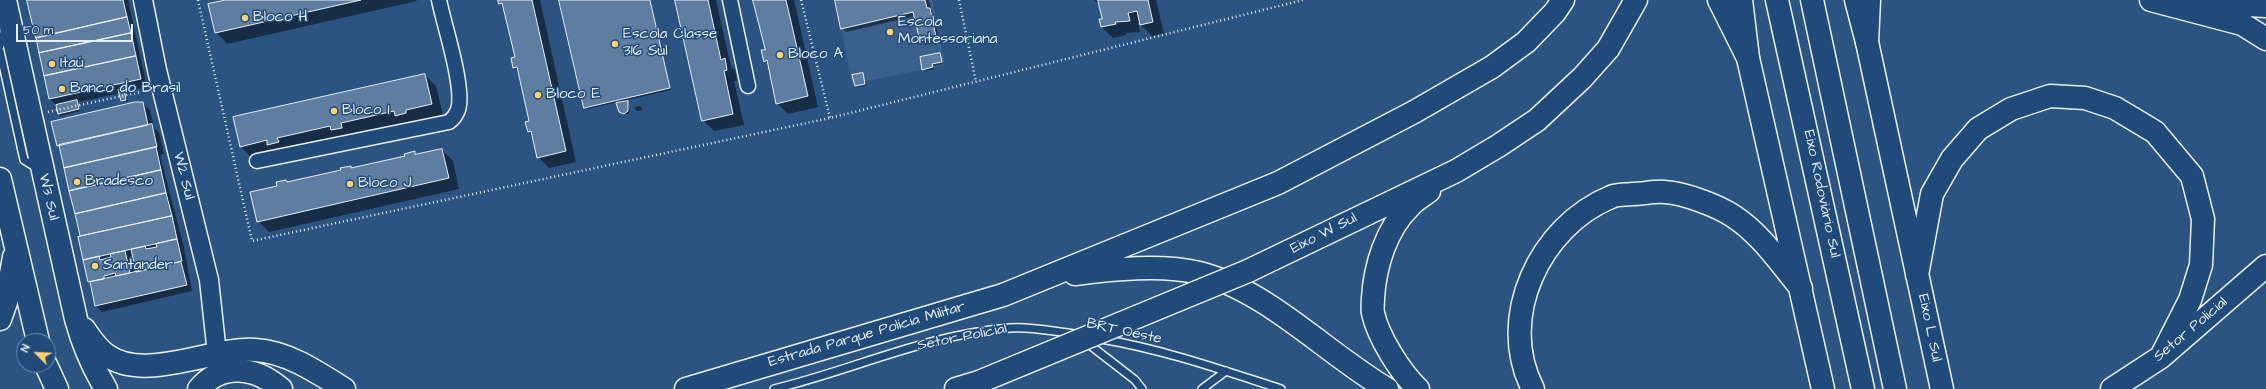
<!DOCTYPE html>
<meta charset="utf-8">
<style>
body{margin:0}
#map{position:relative;width:2266px;height:389px;overflow:hidden;background:#2b5482;font-family:"Architects Daughter",sans-serif}
canvas{display:block}
.north{position:absolute;left:16px;top:333px;width:40px;height:40px;box-sizing:border-box;background:#1f4a7a;border:1px solid #6f8dac;border-radius:50%;rotate:294deg;font-size:11px;font-weight:700;line-height:16px;text-align:center;color:#e8f1f8}
.north::after{content:'';display:block;margin:auto;width:14px;height:18px;background:#ffd166;clip-path:polygon(50% 0,100% 100%,50% 72%,0 100%)}
.scale{position:absolute;left:16px;top:24px;width:117px;height:18px;box-sizing:border-box;border:2px solid #e8f1f8;border-top:0;padding-left:5px;font-size:12px;line-height:14px;white-space:nowrap;color:#e8f1f8;-webkit-text-stroke:3px #1f4a7a;paint-order:stroke}
</style>
<div id="map">
<canvas width="2266" height="389"></canvas>
<div class="north">N</div>
<div class="scale">50 m</div>
</div>
<script>
const ctx = document.querySelector('canvas').getContext('2d');
ctx.lineJoin = 'round';
function fill(path, color) { ctx.fillStyle = color; ctx.fill(path, 'evenodd'); }
function trace(path, color, width, dash) { ctx.strokeStyle = color; ctx.lineWidth = width; ctx.lineCap = dash ? 'butt' : 'round'; ctx.setLineDash(dash || []); ctx.stroke(path); }
function write(font, color, halo, rows, align = 'center') {
  ctx.font = font + ' "Architects Daughter",sans-serif'; ctx.lineWidth = 3; ctx.setLineDash([]); ctx.textBaseline = 'middle'; ctx.strokeStyle = halo; ctx.fillStyle = color; for (const [text, x, y, turn = 0] of rows) {
    ctx.save(); ctx.translate(x, y); ctx.rotate((+turn || 0) * Math.PI / 180); ctx.textAlign = isNaN(turn) ? turn : align; if (halo) ctx.strokeText(text, 0, 0); ctx.fillText(text, 0, 0); ctx.restore();
  }
}
fill(new Path2D(`
 M836 0H932L945 65 852 84Z`), '#3a608b');
fill(new Path2D(`
 M28 0H128L147 87 125 91 128 102 122 101 120 93 78 102 80 111 60 116 57 106 50 99Z
 M230 0H416L417 1 227 44 216 32Z
 M499 0H540L576 162 549 168 538 157 533 136 529 131 530 122 519 72 514 68 516 58 505 8Z
 M560 0H650L671 90 587 109Z
 M676 0H716L731 67 735 70 737 81H734L744 125 714 131 703 120Z
 M754 0H794L818 107 788 114 777 103 769 65 765 61 766 51Z
 M836 0H929L940 41 925 45 921 41 915 16 846 32 842 28Z
 M1094 0H1156L1164 33 1152 36 1138 22 1140 32 1126 33V35L1113 38 1102 27 1103 19 1100 6Z
 M939 54 943 64 933 66 934 69 925 71 923 69Z
 M862 74 867 85 857 87 856 85Z
 M425 75 436 86 443 115 416 121 417 124 407 126 403 123 352 134V138L252 158 241 147 234 118Z
 M627 102 630 110 629 114H623L621 112Z
 M143 103 150 110 154 128 159 132 164 154 160 155 184 248 192 291 102 312 96 306 87 275 65 168 52 123ZM130 256H133L137 273H134Z
 M640 106 643 110 637 111 635 109V107Z
 M442 150 453 161 459 189 269 232 258 221 278 186 351 167 352 169 406 157 415 153 416 154Z`), '#0007');
const building = new Path2D(`
 M27 0H123L127 17 36 38Z
 M226 0H361L215 33 208 4Z
 M498 0H532L566 151 537 158 531 131 528 132 525 122 529 121 517 67 513 68 511 58 515 57 502 3 499 4Z
 M559 0H650L670 88 584 108Z
 M675 0H708L721 60 725 58 727 70 724 71 733 114 702 121Z
 M753 0H786L808 96 776 104 767 60 764 62 761 50H765Z
 M835 0H925L927 8H930L936 37 920 41 913 12 841 29Z
 M1098 0H1148L1153 22 1140 25 1137 11 1128 13 1130 21 1115 22 1116 24 1101 27 1099 19H1102Z
 M127 17 131 33 39 53 36 38Z
 M131 33 136 56 44 76 39 53Z
 M940 53 942 62 932 64 933 67 922 70 920 57Z
 M136 56 141 79 49 99 44 76Z
 M863 73 865 84 855 86 852 75Z
 M425 74 432 104 406 110V113L395 116 394 111 341 123 342 128 331 130 330 126 277 138 279 142 267 145V140L240 147 233 117Z
 M124 88 126 100 121 101 118 90Z
 M77 100 79 109 58 114 56 105Z
 M628 101V111L624 114 619 112 616 103Z
 M135 102H143L148 125 57 146 51 122Z
 M152 124 157 147 64 168 59 145Z
 M156 147 161 170 69 191 64 168Z
 M442 149 449 178 257 222 250 192 277 186 276 182 286 180 287 182 341 170 340 168 351 166V168L405 156 404 154 415 151V154Z
 M161 170 166 193 75 214 69 191Z
 M166 193 172 216 80 236 75 214Z
 M172 216 177 239 83 260 78 237Z
 M177 239 182 261 161 266V263L150 266V269L136 272 131 249 145 246 146 249 157 247 156 244Z
 M125 251 130 273 116 276 115 273 104 276V279L88 282 83 260 99 256 100 260 111 257 110 254Z
 M181 262 187 285 95 306 90 282Z`);
fill(building, '#5d7da1');
trace(building, '#e8f1f8', 1);
const service = new Path2D(`
 M0 46 5 29
 M0 51 24 160 37 168
 M1101 339C1162 349 1222 370 1281 389
 M1086 342 1135 380 1142 389
 M774 389C853 370 928 334 1010 328 1031 326 1055 332 1077 334
 M1202 389 1226 371`);
const minor = new Path2D(`
 M730 0 748 86
 M257 161 449 122C453 119 456 115 458 110 465 88 444 25 439 0`);
const tertiary = new Path2D(`
 M143 0 157 70 209 280 217 354`);
const primary = new Path2D(`
 M5 0 76 319C83 345 92 366 106 389
 M1719 0 1748 58 1823 389
 M1869 0 1867 42 1942 389
 M2151 0 2242 24 2266 39
 M2195 2 2266 6
 M0 179 38 341
 M1248 271 1456 171 1498 146 1537 120 1582 78 1608 49 1636 0
 M1075 274C1113 269 1162 264 1199 273 1267 290 1327 354 1387 389
 M1917 275 1932 194 1952 159 1978 129 2011 109 2050 96 2085 98 2115 108 2155 132 2192 176 2203 219 2201 265 2190 300 2161 357
 M0 319 6 302 14 257
 M84 329C91 339 97 349 108 356 146 382 212 347 255 350 288 352 317 372 344 389
 M46 365 57 389
 M199 389C222 362 256 367 281 389
 M686 389 1003 295 1278 183 1414 112 1492 67 1526 42 1555 12 1563 0
 M956 389 979 382
 M1418 389C1401 373 1378 337 1373 313 1372 309 1373 303 1373 298 1375 266 1386 229 1410 206 1415 200 1423 196 1429 191
 M1533 389C1496 318 1540 226 1611 197 1617 194 1626 195 1632 194 1643 194 1655 191 1665 192 1684 193 1718 206 1733 216 1761 234 1780 263 1801 288
 M2112 389 2161 357 2266 266`);
const trunk = new Path2D(`
 M1741 0 1748 58
 M1777 0 1863 389
 M1812 0 1895 389
 M1856 0 1867 42`);
trace(service, '#e8f1f8', 10);
trace(minor, '#e8f1f8', 17);
trace(tertiary, '#e8f1f8', 21);
trace(primary, '#e8f1f8', 25);
trace(trunk, '#e8f1f8', 25);
trace(new Path2D(`
 M198 0 252 241 830 118 1303 0
 M801 0 830 118
 M959 0 976 82
 M48 112 145 91`), '#e8f1f8', 2.5, [1, 3]);
trace(service, '#1f4a7a', 7);
trace(minor, '#1f4a7a', 14);
trace(tertiary, '#1f4a7a', 18);
trace(primary, '#1f4a7a', 22);
trace(trunk, '#1f4a7a', 22);
const primaryBridge = new Path2D(`
 M979 382 1248 271`);
trace(primaryBridge, '#e8f1f8', 25, []);
trace(primaryBridge, '#1f4a7a', 22);
for (const [x, y, r, color] of [
 [245,18,4,"#ffd166"],
 [890,32,4,"#ffd166"],
 [615,44,4,"#ffd166"],
 [780,55,4,"#ffd166"],
 [52,64,4,"#ffd166"],
 [62,89,4,"#ffd166"],
 [538,95,4,"#ffd166"],
 [334,111,4,"#ffd166"],
 [77,182,4,"#ffd166"],
 [350,184,4,"#ffd166"],
 [95,266,4,"#ffd166"]
]) { const dot = new Path2D(); dot.arc(x, y, r, 0, 2 * Math.PI); ctx.fillStyle = color; ctx.fill(dot); trace(dot, '#1f4a7a', 1.5); }
write('15px', '#e8f1f8', '#1f4a7a', [
 ["Bloco H",253,18],
 ["Escola",898,23],
 ["Montessoriana",898,40],
 ["Escola Classe",623,35],
 ["316 Sul",623,52],
 ["Bloco A",788,55],
 ["Itaú",60,64],
 ["Banco do Brasil",70,89],
 ["Bloco E",546,95],
 ["Bloco I",342,111],
 ["Bradesco",85,182],
 ["Bloco J",358,184],
 ["Santander",103,266]
], 'left');
write('15px', '#e8f1f8', '#1f4a7a', [
 ["W2 Sul",183,176,76],
 ["Eixo Rodoviário Sul",1821,194,78],
 ["W3 Sul",48,197,77],
 ["Eixo W Sul",1324,234,-27],
 ["Eixo L Sul",1929,328,78],
 ["Setor Policial",2191,330,-40],
 ["BRT Oeste",1124,332,12],
 ["Estrada Parque Polícia Militar",867,335,-16],
 ["Setor Policial",962,338,-11]
]);
</script>
